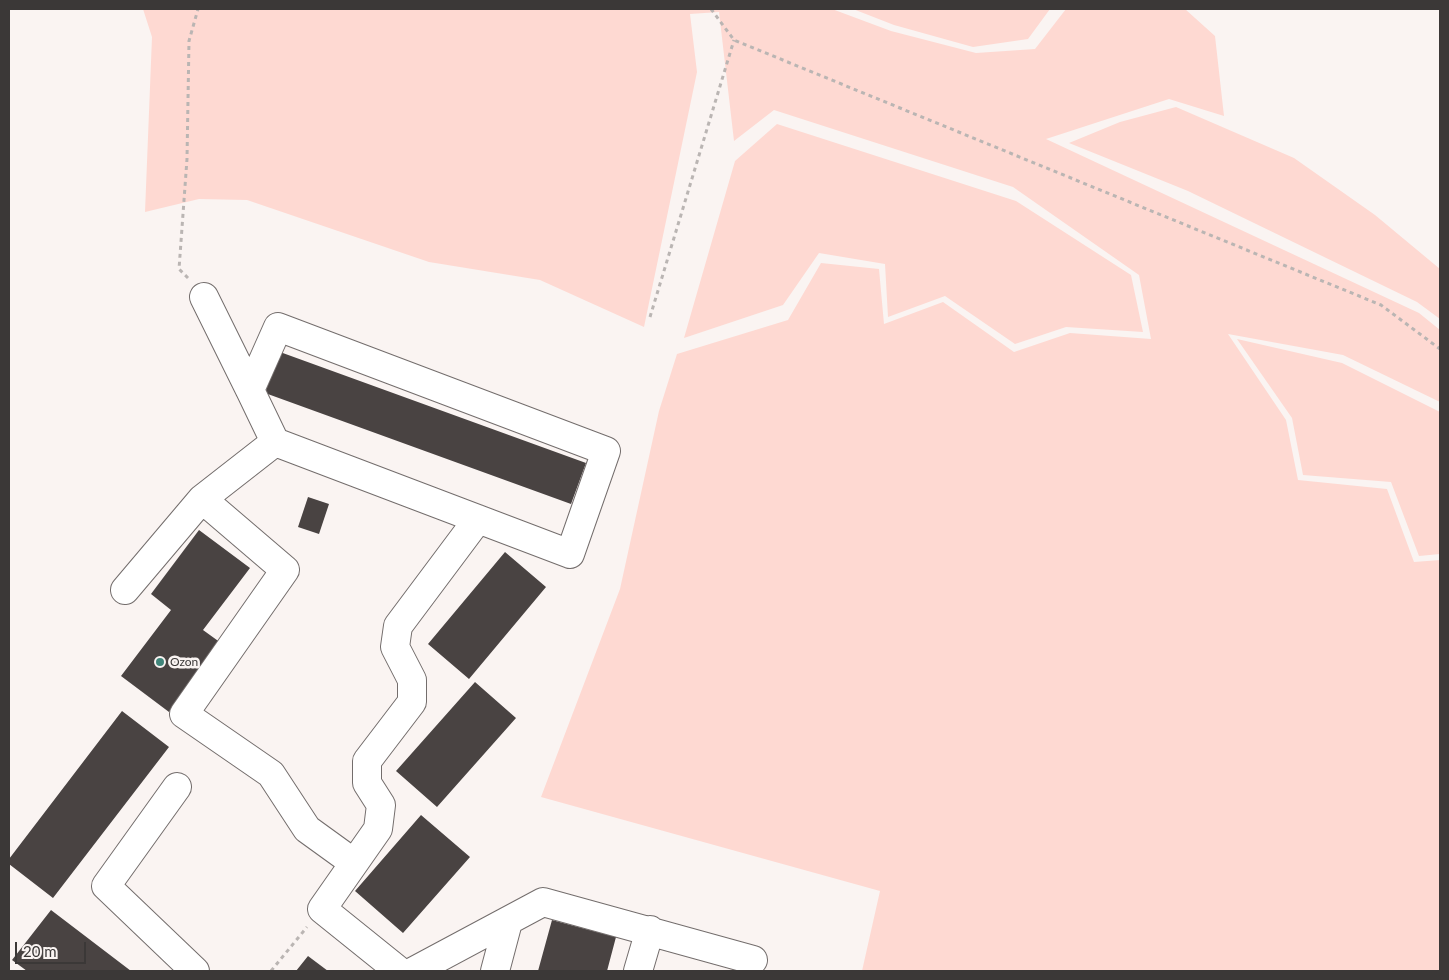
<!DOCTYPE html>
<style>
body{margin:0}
#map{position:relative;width:1449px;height:980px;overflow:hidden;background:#faf4f2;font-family:Lato,sans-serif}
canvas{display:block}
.frame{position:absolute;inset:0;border:10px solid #3b3837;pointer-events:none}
.scale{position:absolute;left:15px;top:942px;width:71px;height:22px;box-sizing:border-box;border:2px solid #3b3837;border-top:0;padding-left:6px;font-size:15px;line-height:18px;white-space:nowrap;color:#3b3837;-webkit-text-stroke:4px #faf4f2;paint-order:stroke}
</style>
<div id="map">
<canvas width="1449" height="980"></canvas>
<div class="frame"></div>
<div class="scale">20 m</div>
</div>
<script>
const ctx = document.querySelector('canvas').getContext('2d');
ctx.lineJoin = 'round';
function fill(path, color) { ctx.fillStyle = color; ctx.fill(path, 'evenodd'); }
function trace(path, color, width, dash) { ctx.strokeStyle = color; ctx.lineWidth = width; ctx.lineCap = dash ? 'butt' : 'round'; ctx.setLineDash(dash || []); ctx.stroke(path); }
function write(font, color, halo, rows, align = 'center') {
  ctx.font = font + ' Lato,sans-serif'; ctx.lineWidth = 5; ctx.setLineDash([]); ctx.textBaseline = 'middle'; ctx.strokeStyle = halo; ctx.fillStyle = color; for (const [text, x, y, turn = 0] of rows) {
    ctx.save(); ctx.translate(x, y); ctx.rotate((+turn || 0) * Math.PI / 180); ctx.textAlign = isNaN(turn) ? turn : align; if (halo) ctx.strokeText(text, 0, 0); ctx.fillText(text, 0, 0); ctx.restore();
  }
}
fill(new Path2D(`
 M143 9H832L891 31 976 53 1035 49 1066 9H1185L1215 36 1224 116 1169 99 1046 139 1419 313 1440 330V402L1343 355 1228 334 1286 420 1298 480 1387 489 1414 562 1440 560V971H862L880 891 541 797 620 589 659 411 677 354 788 320 821 263 879 269 884 324 943 302 1014 352 1070 333 1151 339 1139 275 1013 187 774 110 734 141 719 12 690 14 697 72 644 327 540 280 429 262 247 200 199 199 145 212 152 37Z
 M853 9H1050L1028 39 973 47 894 25Z
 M1176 107 1294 158 1375 215 1440 269V319L1417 302 1188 191 1069 143 1120 122Z
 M777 124 1016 201 1131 275 1143 332 1066 327 1015 344 945 296 888 317 885 264 819 253 783 305 684 338 735 161Z
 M1237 339 1342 363 1440 412V554L1419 556 1391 482 1303 475 1292 418Z`), '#fed9d2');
fill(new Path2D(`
 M280 352 586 463 571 504 265 393Z
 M308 497 329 504 319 534 298 527Z
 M199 530 250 568 203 630 221 643 169 712 121 676 171 610 151 594Z
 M505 552 546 587 469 679 428 644Z
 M475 682 516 718 437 807 396 771Z
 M122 711 169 747 53 898 9 864V859Z
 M421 815 470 857 403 933 355 891Z
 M51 910 131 971H27L12 960Z
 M552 920 616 937 607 971H538Z
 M308 956 328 971H296Z`), '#494342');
const minor = new Path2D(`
 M204 297 250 390
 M278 327 606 451 570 554 275 442 250 390Z
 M275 442 202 499 285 570 184 714 271 774 307 829 354 863
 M125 590 202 499
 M177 787 106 886 195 971
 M399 971 322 909 378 829 381 805 367 783V761L412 702V680L395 647 398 626 478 519
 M414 971 543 902 753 960
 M495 971 508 922
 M638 971 650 930`);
trace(minor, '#736d6c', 30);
trace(new Path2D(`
 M711 9 734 40 1381 305 1440 349
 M188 278 179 269 187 159 189 41 198 9
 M650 317 734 40
 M271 971 307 927`), '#bab5b3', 3, [4, 4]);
trace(minor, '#fff', 28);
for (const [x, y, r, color] of [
 [160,662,5,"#40857a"]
]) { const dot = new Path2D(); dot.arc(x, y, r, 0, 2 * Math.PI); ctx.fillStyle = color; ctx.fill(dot); trace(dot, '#faf4f2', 2); }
write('12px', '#3b3837', '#faf4f2', [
 ["Ozon",170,662]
], 'left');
</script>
